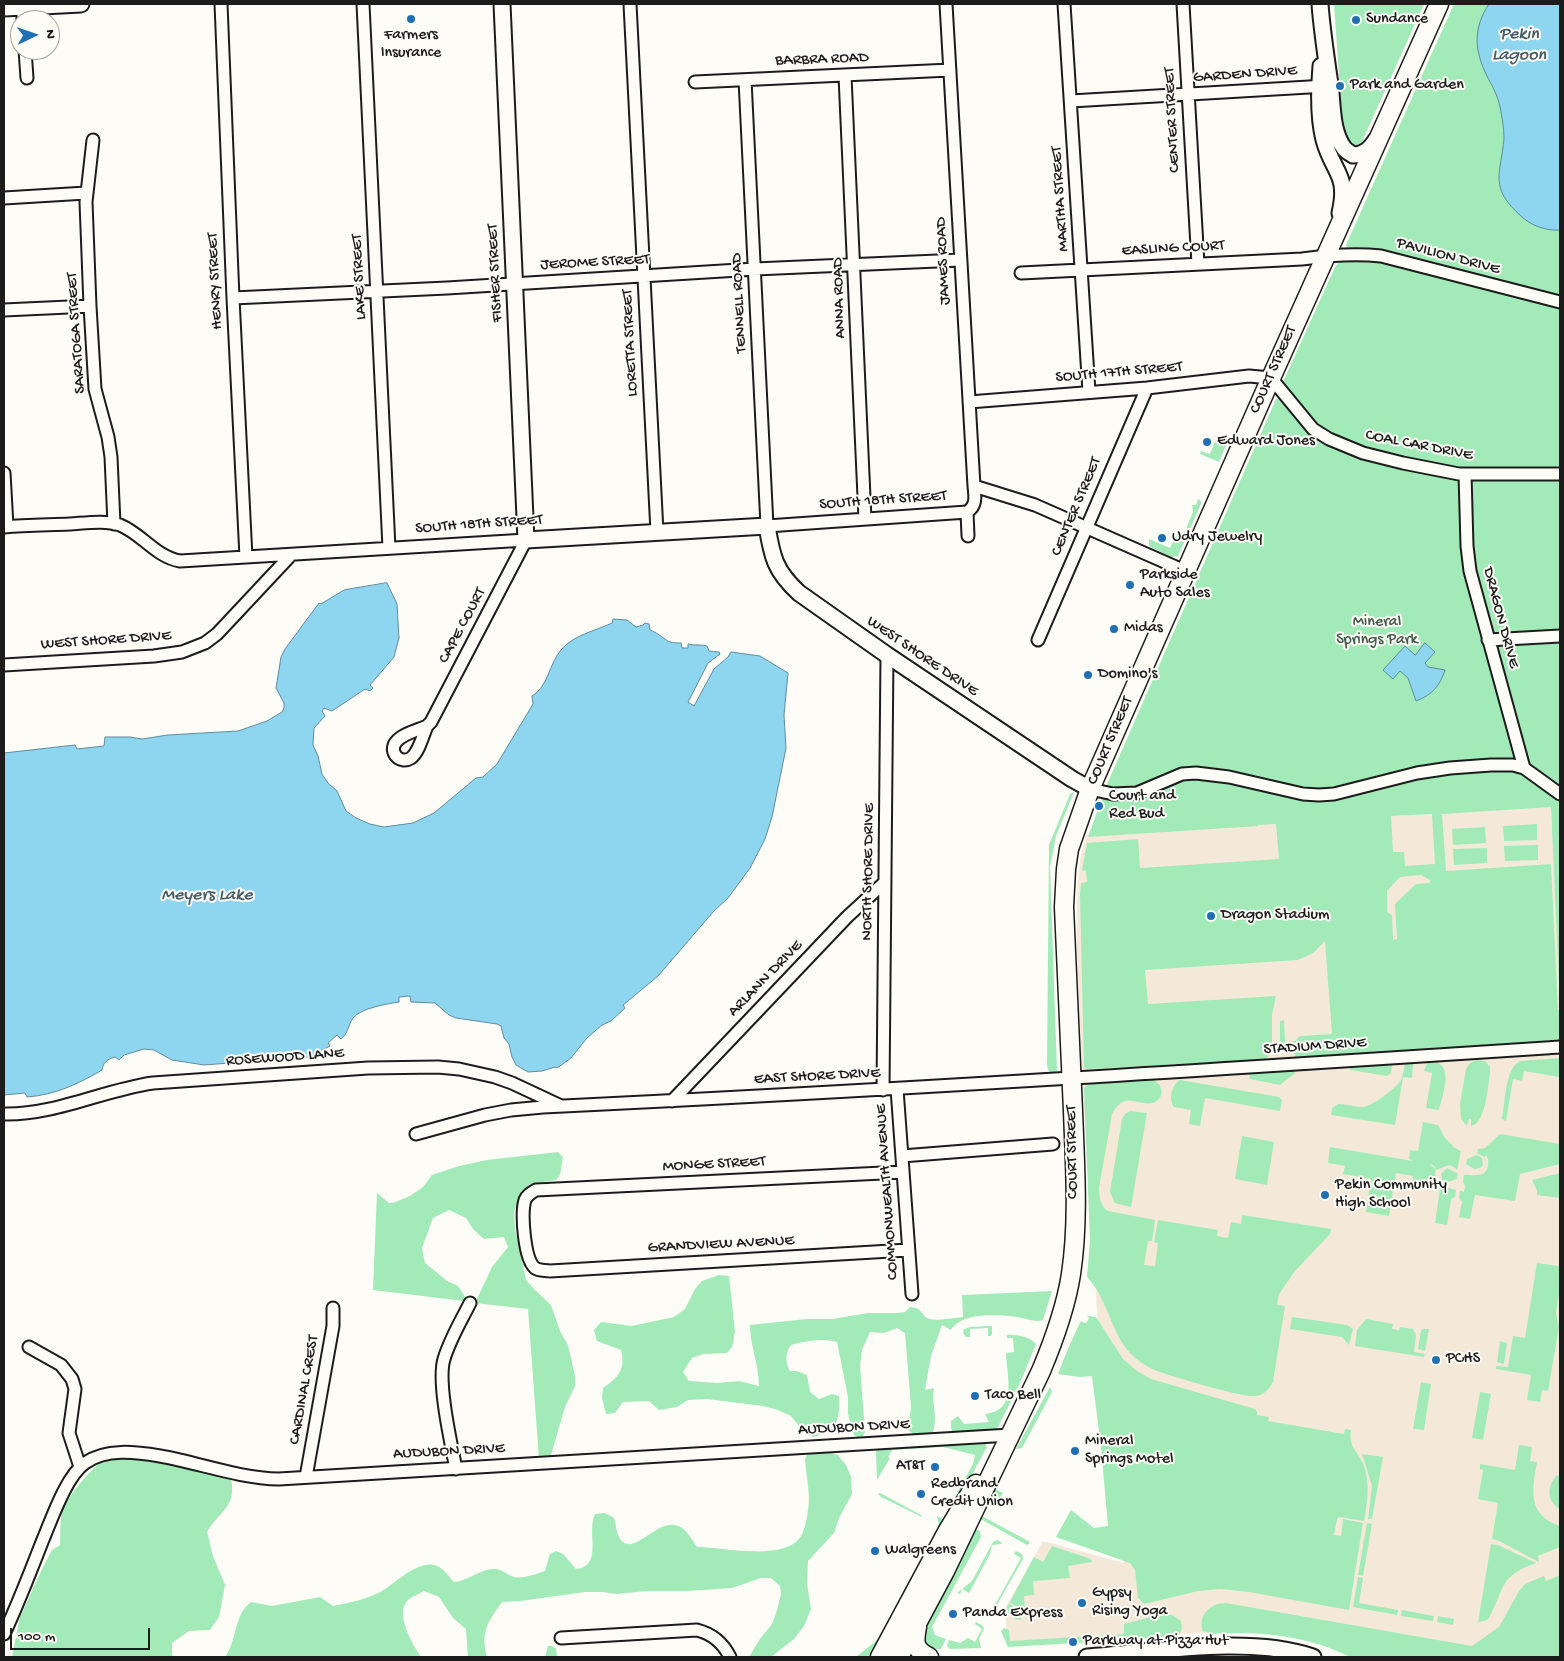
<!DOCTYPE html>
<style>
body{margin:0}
#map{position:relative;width:1564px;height:1661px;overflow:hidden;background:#fdfcf7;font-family:"Gochi Hand",sans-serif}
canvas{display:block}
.frame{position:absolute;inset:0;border:5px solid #1c1c1c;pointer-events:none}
.north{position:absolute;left:10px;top:10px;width:50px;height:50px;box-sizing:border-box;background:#fdfcf7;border:1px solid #a3a29f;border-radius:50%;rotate:87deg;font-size:14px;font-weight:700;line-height:20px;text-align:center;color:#1c1c1c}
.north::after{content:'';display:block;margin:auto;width:18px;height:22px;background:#1f6fb2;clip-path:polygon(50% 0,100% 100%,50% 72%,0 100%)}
.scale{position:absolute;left:10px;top:1628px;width:140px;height:22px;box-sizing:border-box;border:2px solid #1c1c1c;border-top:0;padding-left:6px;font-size:15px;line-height:18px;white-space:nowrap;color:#1c1c1c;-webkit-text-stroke:4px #fdfcf7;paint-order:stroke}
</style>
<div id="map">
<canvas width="1564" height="1661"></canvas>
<div class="frame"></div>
<div class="north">N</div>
<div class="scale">100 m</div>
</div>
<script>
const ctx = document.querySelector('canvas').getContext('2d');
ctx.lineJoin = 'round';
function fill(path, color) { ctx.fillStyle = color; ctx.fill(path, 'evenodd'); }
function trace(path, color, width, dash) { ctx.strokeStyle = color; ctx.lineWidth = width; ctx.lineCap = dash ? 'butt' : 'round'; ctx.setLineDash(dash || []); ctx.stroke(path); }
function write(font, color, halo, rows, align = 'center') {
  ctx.font = font + ' "Gochi Hand",sans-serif'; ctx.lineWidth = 4; ctx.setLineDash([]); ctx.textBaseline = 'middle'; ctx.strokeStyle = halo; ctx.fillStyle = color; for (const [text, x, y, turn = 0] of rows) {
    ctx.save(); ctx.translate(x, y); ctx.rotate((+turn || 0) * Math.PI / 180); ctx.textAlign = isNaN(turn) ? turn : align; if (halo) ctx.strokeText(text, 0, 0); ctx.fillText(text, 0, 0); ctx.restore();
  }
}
fill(new Path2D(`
 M1551 806 1560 1015V1657L1335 1644 1289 1634 1243 1631 1007 1643 1005 1608 1043 1541 1124 1563 1121 1507H1110L1082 1081 1077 948V893L1080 860 1086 835Z`), '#f4e9d8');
fill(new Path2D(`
 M1334 4H1424L1361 144 1357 148 1350 146 1343 130Z
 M1454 4H1560V1040L1295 1057V1054L1290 1053 1289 1050H1282L1280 1047V1021L1284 1020 1285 1042 1295 1041 1300 1036 1332 1034 1325 941 1313 953 1298 960 1145 970 1148 1004 1276 996 1272 1014V1053L1264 1060 1087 1069 1084 1068 1080 895 1081 883 1087 882 1086 871 1082 870 1087 843 1138 839 1140 868 1279 859 1276 824 1258 825V826L1088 837 1108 782 1276 399 1280 398 1285 385 1283 382 1336 265 1340 262 1347 247 1346 245ZM1551 807 1560 1010H1558L1551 864 1446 871 1442 814ZM1432 814 1435 864 1405 866 1404 852H1393L1391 816ZM1421 875 1430 880V883L1416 884 1395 904 1397 939 1393 940 1392 915 1387 912V891L1400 877Z
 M1217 437 1228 441 1219 462 1200 454 1201 451 1210 454Z
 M1198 499 1201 501V504L1178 556 1171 557 1149 546V539L1170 548 1176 535 1185 531 1193 512 1192 505H1196Z
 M1074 792 1056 836 1050 867 1057 1071 1052 1073 1048 1070 1047 1065 1049 845 1070 794Z
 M1537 824V840L1504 841 1503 826Z
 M1485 827 1486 843 1453 845 1452 829Z
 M1538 845V860L1505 861 1504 846Z
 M1487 848V863L1454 865 1453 849Z
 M1560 1058 1559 1077 1524 1071 1522 1081 1513 1079 1506 1121 1502 1119C1505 1103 1505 1068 1520 1061Z
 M1476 1060 1485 1061 1490 1067V1072C1488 1086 1486 1123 1471 1126V1119H1469L1467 1126 1461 1119 1460 1104 1466 1069 1469 1064Z
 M1437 1062C1453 1070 1442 1096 1439 1110L1426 1108 1432 1073 1424 1071 1427 1063Z
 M1405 1064H1413L1412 1078 1403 1077 1395 1125 1331 1115 1332 1108 1338 1104C1347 1104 1354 1107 1362 1107 1372 1107 1396 1088 1401 1080 1403 1075 1404 1069 1405 1064Z
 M1392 1065 1391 1073 1387 1076 1350 1070V1068Z
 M1294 1071 1295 1073 1280 1085 1250 1079 1249 1074Z
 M1153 1080C1163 1084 1165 1097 1155 1102 1140 1109 1126 1088 1112 1114L1099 1188 1100 1200 1104 1208 1108 1211 1155 1220 1152 1241H1148L1144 1265 1155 1266 1158 1243 1154 1242 1158 1220 1218 1230 1217 1236 1228 1238 1231 1222 1241 1224 1242 1215 1331 1229 1330 1234 1295 1271 1279 1294 1277 1305 1285 1306 1273 1382C1269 1389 1264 1395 1256 1396 1242 1398 1167 1375 1152 1369 1144 1365 1137 1360 1130 1353 1110 1331 1108 1299 1087 1277L1090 1240 1084 1088 1087 1085 1092 1084Z
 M1180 1080 1279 1097 1282 1100 1280 1111 1205 1098 1200 1126 1189 1124 1191 1110 1174 1107C1168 1098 1172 1085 1180 1080Z
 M1130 1111 1147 1113 1131 1207 1115 1203 1110 1192 1122 1119 1125 1114Z
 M1423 1122 1438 1125 1445 1138 1453 1146V1147L1461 1151 1457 1170C1449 1161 1445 1168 1436 1170L1433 1165 1430 1164 1435 1169C1436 1188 1441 1185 1456 1190L1455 1197 1451 1199 1447 1225 1435 1223 1440 1189 1412 1184 1413 1176 1396 1173 1389 1216 1366 1212 1371 1179 1343 1174 1345 1166 1328 1163 1330 1147 1413 1161 1409 1159 1410 1150 1418 1151Z
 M1500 1134 1560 1144V1142V1164L1520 1174 1515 1201 1475 1195 1470 1219 1459 1217 1462 1202 1459 1198 1460 1191 1464 1192 1465 1186 1463 1182 1464 1175C1469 1174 1472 1176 1477 1175 1488 1175 1490 1164 1487 1156L1484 1157 1477 1153 1478 1149 1485 1148Z
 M1242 1136 1274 1142 1267 1185 1235 1179Z
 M558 1152 563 1157 560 1175 556 1180 530 1184 521 1192 514 1212 515 1229 526 1280 534 1289 551 1305 560 1331 568 1345 575 1376V1386L565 1407 551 1455 547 1458 539 1459 528 1309 475 1303 492 1267 508 1247 504 1237 484 1239 473 1229 466 1218 449 1210 433 1218 422 1248 425 1263 447 1281 458 1286 466 1298 464 1301 373 1290 377 1193 389 1203H393L410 1196 423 1187 432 1175 459 1166 487 1160Z
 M1477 1155 1482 1158 1483 1165 1480 1168 1474 1169 1466 1164 1467 1159Z
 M1447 1168 1458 1174 1457 1179 1448 1182 1442 1180 1441 1174Z
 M1560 1173V1198L1537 1195V1190L1532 1180Z
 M1537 1263 1559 1266 1560 1286 1556 1313 1559 1327 1548 1391 1542 1390 1540 1402 1527 1400 1531 1375 1496 1369V1366L1508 1367 1513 1336 1525 1338Z
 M719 1275 729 1276 735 1332 732 1347 727 1353 703 1354 692 1358 683 1372 689 1381 717 1383 739 1381 759 1386C759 1365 750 1345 750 1325L807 1319H832L868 1313H898L905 1312 910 1307C925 1308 920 1317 930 1319 940 1321 953 1318 963 1317L962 1295 1052 1291 1043 1320C1035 1323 1026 1318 1017 1317 998 1314 962 1312 951 1330L942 1325 931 1356 925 1390 934 1388C931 1403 939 1420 932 1434L915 1435 908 1430 911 1407 905 1333 897 1328 884 1333 870 1332 862 1350 860 1366 865 1432 863 1436 858 1437 854 1435 848 1414V1397L837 1342C820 1338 807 1341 791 1345 785 1354 785 1362 790 1371H797L807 1375 810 1392 819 1399 832 1394 839 1396C840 1420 838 1430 813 1437L799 1426 791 1416 778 1410 763 1406 707 1399 688 1400 677 1407 659 1410 649 1401 623 1402 615 1413 606 1414 602 1398 603 1388C618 1378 626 1369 621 1350L597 1341 594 1330 601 1322 632 1326 674 1317 685 1309 695 1289 702 1281Z
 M1087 1316 1096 1317 1123 1359 1137 1371 1151 1379 1255 1409 1257 1412V1415L1269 1417 1268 1421 1344 1434 1345 1429 1351 1430C1348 1450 1360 1451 1365 1469 1370 1488 1367 1503 1364 1521L1339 1517 1337 1519 1334 1535 1341 1536 1343 1519 1363 1523 1349 1610 1249 1592 1221 1589 1198 1591 1144 1604 1138 1598 1135 1570 1130 1563 1056 1537 1071 1510 1094 1528 1108 1526 1101 1447 1092 1376 1080 1377 1058 1374C1065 1356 1072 1338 1081 1321L1085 1323 1087 1322 1089 1318Z
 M1292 1317 1347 1325 1353 1329 1349 1345 1342 1337 1290 1329Z
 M1366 1319 1393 1324 1392 1329 1399 1330 1400 1327 1413 1329 1416 1335 1414 1352 1425 1354 1424 1357 1355 1346 1357 1330Z
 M990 1326H992V1334L991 1336H988V1328L970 1329V1337H966L963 1333 964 1329 970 1327Z
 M1423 1329H1429L1425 1351 1418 1349 1421 1330Z
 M1007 1335C1015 1334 1031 1337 1036 1344L1020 1383 996 1431 953 1433 951 1428V1421L958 1416 964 1424 989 1422 985 1414C1018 1411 1007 1377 1006 1354L1007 1353 1014 1352 1013 1338H1007Z
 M1500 1341 1507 1343 1504 1364 1497 1362Z
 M1421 1382 1431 1384 1424 1430 1413 1429Z
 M1050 1387 1052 1392 1022 1448 1016 1449Z
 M1480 1392 1491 1394 1483 1440 1472 1438Z
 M984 1441 987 1442 986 1446 987 1447 905 1597 903 1592 939 1526 937 1516 943 1519 973 1464 975 1455 943 1447 892 1450 888 1457 890 1458 877 1480 876 1451 881 1447Z
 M1519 1445 1532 1447 1530 1461 1537 1462C1532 1490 1527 1515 1560 1526V1547L1538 1556 1539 1562 1499 1541 1492 1539 1498 1503 1478 1499 1483 1470 1480 1469V1464L1515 1470Z
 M828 1452 838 1455 846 1465 851 1477 852 1494 839 1518 834 1533 808 1561 807 1584 811 1609 804 1626 794 1639 771 1657H749L760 1639 772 1624 777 1610 781 1594 780 1586 771 1578H761L732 1588 688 1591H647L616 1594 603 1592H585L520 1601 502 1602C488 1622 480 1632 487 1657H468L466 1629 453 1618 439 1597 424 1591C419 1594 411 1597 407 1601 395 1616 413 1644 421 1657H225C237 1641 234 1614 251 1602L272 1606 320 1597 333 1606C349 1603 368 1599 382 1591 395 1583 420 1558 437 1566 444 1569 449 1577 454 1582 469 1581 480 1568 495 1569 502 1569 507 1575 514 1577 523 1579 536 1574 545 1571L550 1554 556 1551 563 1554 576 1569C604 1566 586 1533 595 1514L605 1513 614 1518C616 1524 616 1531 619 1537 633 1562 659 1512 682 1528 688 1532 693 1541 697 1547 723 1547 785 1562 801 1536 805 1529 807 1518 808 1510 811 1494 806 1476 805 1460L806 1456 811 1453Z
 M1362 1454 1383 1457 1372 1519H1368L1372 1486Z
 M121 1457C158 1461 195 1468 231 1478 237 1507 220 1510 207 1532L213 1556 225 1585 219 1617 210 1630 189 1631 172 1643V1655L175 1657H12L20 1617 43 1567 52 1550 60 1545C61 1532 59 1518 64 1506 70 1495 94 1464 106 1459 110 1457 116 1457 121 1457Z
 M1560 1470V1509C1546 1501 1547 1486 1557 1475L1559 1476Z
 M995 1489 1003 1493 996 1506 988 1502Z
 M880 1493 921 1515 922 1517 881 1497 878 1494Z
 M980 1515 1030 1542 1029 1544 1027 1545 979 1518Z
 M1367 1523 1372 1524 1363 1576 1358 1575Z
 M974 1528 980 1531 981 1537 932 1627 935 1635 946 1639 941 1649H931L922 1640 924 1628Z
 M997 1540 1001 1542V1544L992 1545 990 1554 969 1593 962 1589 960 1594 957 1593 972 1581 993 1542Z
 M1491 1544 1498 1545 1536 1563C1499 1576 1505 1588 1489 1618L1487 1620 1478 1622Z
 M1052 1546 1091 1559 1092 1562 1068 1566 1070 1578 1033 1581 1034 1595 1024 1596 1025 1610H1020L1010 1602 1034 1557 1043 1562Z
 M1016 1551 1022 1554 1023 1559 991 1615 987 1616 981 1613 983 1610 990 1614 1021 1558 1014 1554Z
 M1560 1575V1657H1350C1306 1635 1258 1631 1210 1634L1205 1631 1203 1632C1197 1616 1210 1603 1226 1603L1472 1646 1499 1627 1519 1591 1525 1584 1544 1576 1546 1581Z
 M1358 1577 1363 1578 1359 1603 1398 1610 1397 1615 1353 1607Z
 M1009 1603 1020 1612 1021 1620C1014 1620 1009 1615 1006 1609Z
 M1402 1610 1434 1616 1433 1621 1401 1616Z
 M1163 1614 1172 1615 1181 1621 1182 1628 1179 1636 1102 1641 1099 1638 1092 1642 1008 1647 1001 1631 1004 1628 1009 1630 1010 1641 1124 1634V1624Z
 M892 1615H893L872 1657H856L876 1641Z
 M1438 1616 1454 1619 1453 1625 1437 1622Z
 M976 1622 983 1626 984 1629 979 1639 981 1648 950 1649 947 1646 949 1640 960 1643 968 1638 975 1642 982 1629 975 1624Z
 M548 1646H552L556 1649 557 1657H545Z`), '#a2ebb9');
const water = new Path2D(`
 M1489 4H1560V230C1547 231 1532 226 1522 217 1488 187 1501 175 1504 138 1504 128 1502 117 1500 107 1498 96 1492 86 1487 76 1474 50 1473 28 1489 4Z
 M387 583 397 604 399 638 394 657 370 685 373 688 370 691 365 689 332 711 324 708 322 711 325 716 314 728 313 745 318 756 322 774 328 783 337 791 346 811 356 818 370 824 384 827 413 823 434 813 476 778 483 777 497 764 533 704 532 696C548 687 549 664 561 650 573 635 595 631 612 623L613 619 627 620 636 627 643 625 645 623 649 624 650 630C657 633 659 635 665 639 669 643 676 643 681 643L682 648H688V644C695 646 701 644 707 646L709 651 719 652 720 654 708 663 688 702 694 706 714 669 728 657 731 652 760 656 788 673 784 715 786 748 772 817 765 839 750 868 728 898 713 912 658 976 623 1005 625 1008 611 1021 602 1025 587 1038 571 1058 557 1068 555 1067 542 1071 528 1072 516 1065 512 1057 509 1044 504 1038 501 1026 497 1024 456 1018 449 1015 435 1003 411 1002 410 996 399 997V1002C387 1004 361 1008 353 1018 348 1025 348 1034 341 1039L337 1035 328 1043 330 1046 308 1057 277 1062 256 1061 204 1065 172 1060 154 1050 144 1049 124 1055 119 1060 115 1057C107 1059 103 1063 102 1070 78 1084 55 1095 27 1097L25 1093 4 1095V753L75 745 77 749 104 746 105 737H130L142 739 168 735 238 731 267 721 282 712 284 708V703L276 688 281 657 285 649 319 603 321 604 344 590Z
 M1425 643 1435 652 1425 663 1428 667 1445 670C1440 686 1432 695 1416 701L1408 678 1400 671 1393 679 1383 670 1405 646 1415 655Z`);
fill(water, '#8ed5f0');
trace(water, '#608b9b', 1);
const street = new Path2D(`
 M221 4 233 298 246 557
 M363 4 389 548
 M630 4 657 532
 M1064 4 1089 392
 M1183 4 1198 264
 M23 7V20
 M25 50 27 78
 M845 76 865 519
 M745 80 767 526 967 512C977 506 975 496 974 486L946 4
 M695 82 950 70
 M1071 101 1326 86
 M93 140 86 202 90 306 95 389 108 437 111 457 114 524
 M4 198 86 193
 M1021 273 1302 259C1329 255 1355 253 1381 256L1560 302
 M233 298 447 288 755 269 960 260
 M4 310 90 306
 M969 402 1147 388 1249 376 1271 378 1313 429 1329 439 1363 453 1403 463 1459 474H1560
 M4 473 7 526
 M1465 474 1467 546 1470 571 1524 768
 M974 486 1035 505 1185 571
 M967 512 968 536
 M4 527C26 525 48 525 70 524 86 523 105 520 120 525 142 534 156 557 180 561L526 540 431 722 427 726C418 730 402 734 396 742 388 752 400 765 411 758 419 752 423 735 427 726
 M1038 640 1147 388
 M1488 640 1560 636
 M4 665 154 656 182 652 205 643 217 634 291 555
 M1090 789 1113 794 1137 793 1182 774 1196 773 1229 777 1303 794 1319 795 1334 794 1417 773 1450 768 1491 765H1513L1524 768 1560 794
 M897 1089 912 1294
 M883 1090 887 655
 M672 1101 847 917 885 882
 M4 1114C56 1115 103 1090 153 1083L368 1068 438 1067 459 1069 495 1077 512 1083 559 1105
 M416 1134 485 1115 511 1110 543 1107C883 1091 1221 1069 1560 1047
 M902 1156 1053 1144
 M903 1172 536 1190C531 1193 527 1195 525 1200 521 1213 524 1259 535 1268 539 1271 545 1270 550 1271L908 1250
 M29 1347 61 1365 72 1379 75 1389 69 1433 80 1467
 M456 1469C451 1443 437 1382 444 1359 450 1339 461 1321 470 1303
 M306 1477 333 1326V1308
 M4 1634C18 1604 30 1573 42 1542 51 1521 66 1476 85 1463 106 1448 136 1452 160 1456 200 1463 238 1478 279 1479L1010 1435
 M561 1638 697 1630C713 1634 723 1643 730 1657`);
const secondary = new Path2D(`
 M502 4 526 540 767 526C772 557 775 571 799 593L887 655 1072 779 1090 789
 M1320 4C1322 31 1326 57 1330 84 1333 105 1331 131 1344 148 1346 151 1350 153 1353 155 1364 155 1370 149 1376 140
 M4 8 81 4
 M1321 66C1319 90 1318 116 1324 140 1333 173 1349 174 1340 213
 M1087 1657C1156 1652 1248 1635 1313 1657`);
const primary = new Path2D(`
 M917 1627C914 1643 914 1649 929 1657
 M880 1657 947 1532 976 1484
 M899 1657 945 1571 1041 1371C1054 1340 1066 1307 1071 1274 1079 1221 1075 1165 1073 1111 1070 1043 1067 975 1064 907L1066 869 1069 849 1090 789 1271 378 1439 4`);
trace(street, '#1c1c1c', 15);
trace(secondary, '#1c1c1c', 19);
trace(primary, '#1c1c1c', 21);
trace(street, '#fdfcf7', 11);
trace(secondary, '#fdfcf7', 15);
trace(primary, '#fdfcf7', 18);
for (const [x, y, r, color] of [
 [411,19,5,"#1f6fb2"],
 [1356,20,5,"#1f6fb2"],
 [1340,86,5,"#1f6fb2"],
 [1207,442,5,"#1f6fb2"],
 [1162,538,5,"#1f6fb2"],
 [1130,585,5,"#1f6fb2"],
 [1114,629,5,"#1f6fb2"],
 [1088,675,5,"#1f6fb2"],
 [1099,806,5,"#1f6fb2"],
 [1211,916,5,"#1f6fb2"],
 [1325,1195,5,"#1f6fb2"],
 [1436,1360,5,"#1f6fb2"],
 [975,1396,5,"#1f6fb2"],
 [1075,1451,5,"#1f6fb2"],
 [935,1467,5,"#1f6fb2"],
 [921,1494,5,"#1f6fb2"],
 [875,1551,5,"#1f6fb2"],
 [1082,1603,5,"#1f6fb2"],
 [953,1614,5,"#1f6fb2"],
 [1073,1642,5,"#1f6fb2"]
]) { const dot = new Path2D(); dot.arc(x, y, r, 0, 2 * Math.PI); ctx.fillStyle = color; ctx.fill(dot); trace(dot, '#fdfcf7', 2); }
write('16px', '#1c1c1c', '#fdfcf7', [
 ["Sundance",1366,20],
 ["Farmers",411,36,"center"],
 ["Insurance",411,54,"center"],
 ["Park and Garden",1350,86],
 ["Edward Jones",1217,442],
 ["Udry Jewelry",1172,538],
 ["Parkside",1140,576],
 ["Auto Sales",1140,594],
 ["Midas",1124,629],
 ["Domino's",1098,675],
 ["Court and",1109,797],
 ["Red Bud",1109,815],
 ["Dragon Stadium",1221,916],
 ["Pekin Community",1335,1186],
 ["High School",1335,1204],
 ["PCHS",1446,1360],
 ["Taco Bell",985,1396],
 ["Mineral",1085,1442],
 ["Springs Motel",1085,1460],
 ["AT&T",925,1467,"right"],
 ["Redbrand",931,1485],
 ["Credit Union",931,1503],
 ["Walgreens",885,1551],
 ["Gypsy",1092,1594],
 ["Rising Yoga",1092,1612],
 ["Panda Express",963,1614],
 ["Parkway at Pizza Hut",1083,1642]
], 'left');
write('16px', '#1c1c1c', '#fdfcf7', [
 ["BARBRA ROAD",822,60,-2],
 ["GARDEN DRIVE",1245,75,-4],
 ["CENTER STREET",1173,120,-93],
 ["MARTHA STREET",1061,199,-94],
 ["EASLING COURT",1173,249,-3],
 ["PAVILION DRIVE",1448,257,15],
 ["JAMES ROAD",944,261,-93],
 ["JEROME STREET",595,263,-3],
 ["FISHER STREET",496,273,-93],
 ["LAKE STREET",360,277,-93],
 ["HENRY STREET",216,281,-93],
 ["ANNA ROAD",840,298,-92],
 ["TENNELL ROAD",740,303,-93],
 ["SARATOGA STREET",77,333,-94],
 ["LORETTA STREET",631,343,-93],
 ["COURT STREET",1274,370,-66],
 ["SOUTH 17TH STREET",1119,373,-5],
 ["COAL CAR DRIVE",1419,446,11],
 ["SOUTH 18TH STREET",883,501,-4],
 ["CENTER STREET",1077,507,-67],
 ["SOUTH 18TH STREET",479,525,-4],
 ["DRAGON DRIVE",1500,618,75],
 ["CAPE COURT",463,626,-62],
 ["WEST SHORE DRIVE",106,641,-4],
 ["WEST SHORE DRIVE",922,657,34],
 ["COURT STREET",1111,741,-67],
 ["NORTH SHORE DRIVE",869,872,-89],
 ["ARLANN DRIVE",766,979,-46],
 ["STADIUM DRIVE",1315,1047,-4],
 ["ROSEWOOD LANE",285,1058,-4],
 ["EAST SHORE DRIVE",817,1077,-3],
 ["COURT STREET",1073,1152,-91],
 ["MONGE STREET",714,1165,-3],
 ["COMMONWEALTH AVENUE",888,1192,-94],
 ["GRANDVIEW AVENUE",721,1245,-3],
 ["CARDINAL CREST",305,1390,-80],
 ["AUDUBON DRIVE",854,1428,-3],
 ["AUDUBON DRIVE",449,1452,-3]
]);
write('16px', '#445a4b', '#fdfcf7', [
 ["Mineral",1377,623],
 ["Springs Park",1377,641]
]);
write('italic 18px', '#445d66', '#fdfcf7', [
 ["Pekin",1519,35],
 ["Lagoon",1519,56],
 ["Meyers Lake",207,896]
]);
</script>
